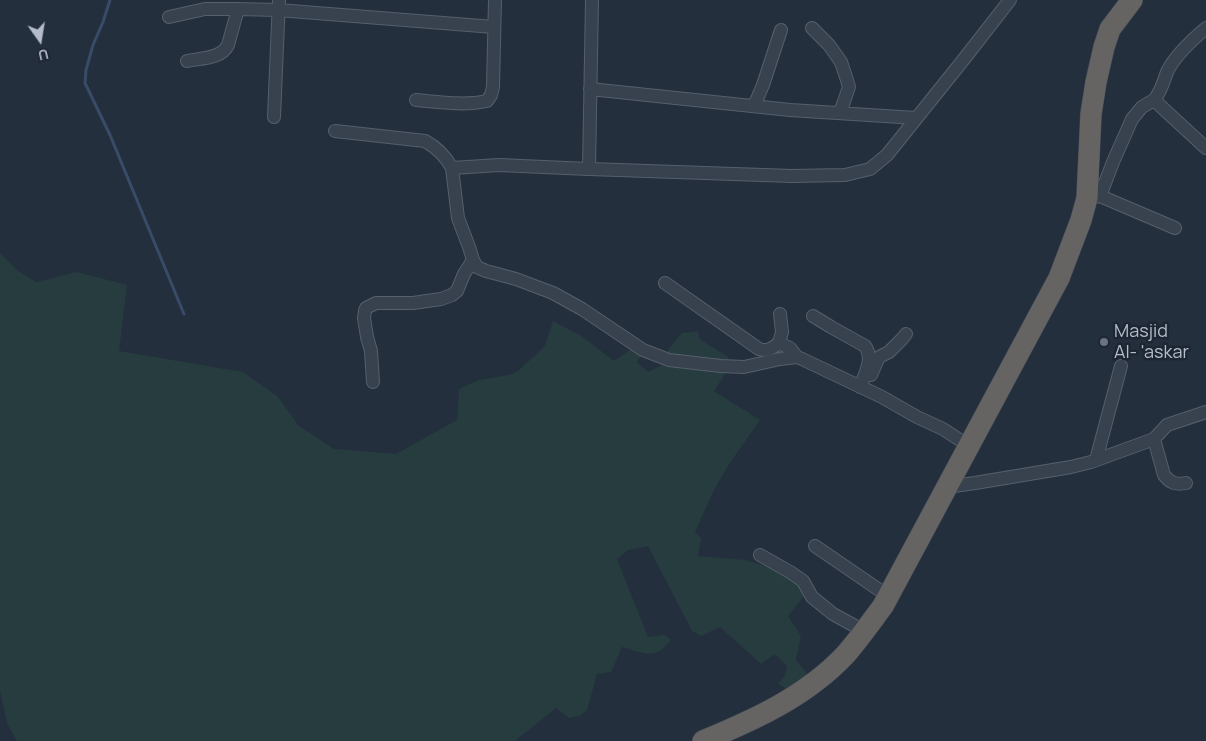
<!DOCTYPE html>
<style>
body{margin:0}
#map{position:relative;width:1206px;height:741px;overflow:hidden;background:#242f3e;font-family:Manrope,sans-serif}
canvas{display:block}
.north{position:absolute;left:15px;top:15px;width:50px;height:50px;-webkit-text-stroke:4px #1d2633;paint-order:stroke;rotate:167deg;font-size:14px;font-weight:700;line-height:20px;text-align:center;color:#b4bcc9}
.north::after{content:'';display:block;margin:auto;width:18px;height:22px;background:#b4bcc9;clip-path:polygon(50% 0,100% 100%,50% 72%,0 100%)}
</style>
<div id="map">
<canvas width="1206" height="741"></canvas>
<div class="north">U</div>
</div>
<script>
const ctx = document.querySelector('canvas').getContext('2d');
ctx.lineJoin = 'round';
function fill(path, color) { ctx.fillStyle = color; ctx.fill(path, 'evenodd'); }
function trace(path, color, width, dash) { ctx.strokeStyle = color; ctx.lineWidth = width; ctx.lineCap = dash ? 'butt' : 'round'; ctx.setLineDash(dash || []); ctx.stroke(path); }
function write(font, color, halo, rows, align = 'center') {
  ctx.font = font + ' Manrope,sans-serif'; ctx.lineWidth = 5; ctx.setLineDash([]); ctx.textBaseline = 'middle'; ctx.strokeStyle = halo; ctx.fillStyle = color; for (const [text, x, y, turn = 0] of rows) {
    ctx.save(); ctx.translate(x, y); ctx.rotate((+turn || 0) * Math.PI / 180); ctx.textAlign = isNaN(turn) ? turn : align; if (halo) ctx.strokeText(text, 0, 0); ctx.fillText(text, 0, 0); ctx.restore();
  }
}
fill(new Path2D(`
 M0 253 18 271 36 282 77 272 127 285 119 351 243 372 277 396 299 426 334 449 396 454 457 420 459 389 479 380 509 375 518 371 545 346 553 321 583 337 614 361 632 348 643 353 637 362 648 372 666 363 668 350 682 333 698 331 699 339 728 357 729 368 714 391 760 420 729 464 713 492 695 532 701 538 698 556 745 560 766 566 790 576 805 595 788 616 801 636 796 660 812 680 793 692 778 684 785 675 787 666 775 654 761 664 720 627 701 636 692 631 648 546 628 550 617 559 648 637 665 635 671 640C655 661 644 653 622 647L611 672 597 674 587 710 581 715 569 718 556 708 515 741H17L7 723 0 690Z`), '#263c3f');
trace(new Path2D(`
 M110 0 103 22 93 45 86 70 85 83 110 135 184 314`), '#394c67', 3);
const minor = new Path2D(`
 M592 0 589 169 792 176 845 175 870 169 887 155 964 59 1010 0
 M169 17 205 9H238L278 10 494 27
 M812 28 829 45 841 62 846 77 849 87 840 113
 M187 61C201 58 221 59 228 45L238 9
 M590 89 790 110 916 118
 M416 100C439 102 464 106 487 101L491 95 493 87 495 0
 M1154 100C1161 92 1163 83 1167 72 1174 57 1193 39 1206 28
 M754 106 763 85 781 30
 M274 117 279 0
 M335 131 425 141C436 147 446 157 452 168
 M589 169 499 165 452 168 458 218 469 247 473 260 477 267 486 271 516 279 553 293 582 309 643 350 669 360 721 366 744 367 780 359 797 357 802 359 882 397 917 417 943 429 969 446
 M1100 196 1175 228
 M1087 198 1100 196 1113 162 1132 119 1142 107 1154 100 1206 148
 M665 283 759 349C767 352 773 348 779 343L790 348 797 357
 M813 316 831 327 865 346C874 358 865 374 860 387
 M779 343 782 332 780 314
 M871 375 879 357 889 352 902 339 906 334
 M373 382 371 351 367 337 364 318 365 311 366 308 376 303H413L441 299 452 295 457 291 464 274 473 260
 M1154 439 1164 475C1170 483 1176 485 1186 483
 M1096 460 1121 366
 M947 487 975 483 1071 467 1091 462 1154 439 1167 425 1206 412
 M815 546 888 596
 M760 555 790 572 803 581 812 597 833 614 864 631`);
const trunk = new Path2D(`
 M703 741C754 720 807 696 846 654 859 639 871 622 883 606L1059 278 1081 220 1087 198 1091 114 1096 82 1104 47 1110 29 1132 0`);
trace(minor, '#565f6c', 14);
trace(trunk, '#434c59', 22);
trace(minor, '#38414e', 12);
trace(trunk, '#656462', 21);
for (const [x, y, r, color] of [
 [1104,342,5,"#6b7280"]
]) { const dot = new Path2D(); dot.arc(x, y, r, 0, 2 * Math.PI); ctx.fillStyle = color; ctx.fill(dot); trace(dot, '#1d2633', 2); }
write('18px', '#b4bcc9', '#1d2633', [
 ["Masjid",1114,332],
 ["Al- 'askar",1114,353]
], 'left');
</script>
